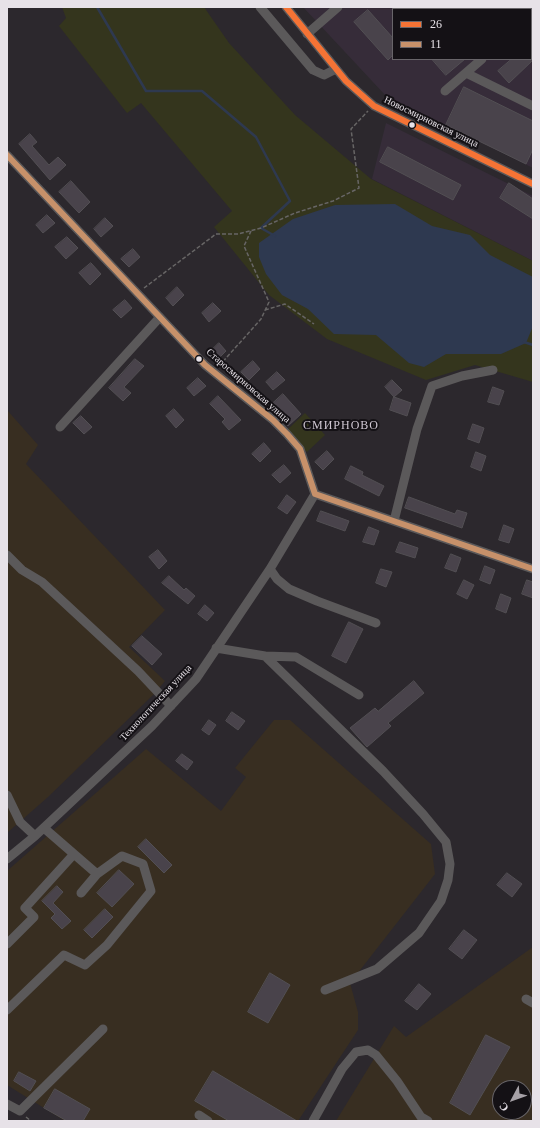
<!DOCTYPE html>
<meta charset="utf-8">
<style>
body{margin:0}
#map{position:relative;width:540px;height:1128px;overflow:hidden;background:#2c282d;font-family:"Times New Roman",serif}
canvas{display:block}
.frame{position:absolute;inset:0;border:8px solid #e7e2e8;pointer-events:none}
.legend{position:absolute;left:392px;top:8px;width:140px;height:52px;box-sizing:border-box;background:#141115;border:1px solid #686569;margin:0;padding:5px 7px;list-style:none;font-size:12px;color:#e7e2e8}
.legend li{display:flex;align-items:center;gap:8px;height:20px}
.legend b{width:20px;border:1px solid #686569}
.north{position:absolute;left:492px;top:1080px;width:40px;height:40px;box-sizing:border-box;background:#141115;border:1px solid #686569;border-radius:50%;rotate:229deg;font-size:11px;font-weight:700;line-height:16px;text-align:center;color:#e7e2e8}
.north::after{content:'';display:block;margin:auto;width:14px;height:18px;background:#a6a1a7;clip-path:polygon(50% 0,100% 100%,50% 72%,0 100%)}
</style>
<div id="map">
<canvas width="540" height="1128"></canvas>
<div class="frame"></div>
<ul class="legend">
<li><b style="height:5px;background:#f57335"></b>26</li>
<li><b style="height:5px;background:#c7916a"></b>11</li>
</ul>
<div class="north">С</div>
</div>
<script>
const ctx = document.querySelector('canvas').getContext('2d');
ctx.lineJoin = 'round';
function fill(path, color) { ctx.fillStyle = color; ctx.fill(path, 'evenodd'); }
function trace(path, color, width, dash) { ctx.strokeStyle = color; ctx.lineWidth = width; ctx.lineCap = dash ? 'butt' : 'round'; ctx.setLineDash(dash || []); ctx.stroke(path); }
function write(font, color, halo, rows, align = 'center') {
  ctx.font = font + ' "Times New Roman",serif'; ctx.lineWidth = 4; ctx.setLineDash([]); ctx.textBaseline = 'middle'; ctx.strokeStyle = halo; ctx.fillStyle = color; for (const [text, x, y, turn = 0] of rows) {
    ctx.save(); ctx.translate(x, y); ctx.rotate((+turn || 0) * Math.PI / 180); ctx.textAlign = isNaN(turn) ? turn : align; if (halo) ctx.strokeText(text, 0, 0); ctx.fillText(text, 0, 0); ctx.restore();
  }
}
fill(new Path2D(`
 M7 410 38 445 26 464 165 610 129 647 165 681 154 694 48 797 7 833Z
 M274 720H290L431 844 435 874 350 983 358 1012V1030L298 1121H65L7 1085V871L146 749 221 811 246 777 235 768Z
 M533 947V1121H336L394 1026 406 1037ZM500 1088H524V1112H500Z`), '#382e21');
fill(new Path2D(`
 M303 7H533V168L386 96ZM393 9H531V59H393Z
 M386 123 533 196V261L372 179Z`), '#362c39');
fill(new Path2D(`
 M62 7H204L229 43 295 115 371 179 533 261V382L475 365 426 380 327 339 269 295 214 227 232 211 141 103 127 113 59 26 66 18Z
 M305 413 325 435 307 452 287 430Z`), '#34351d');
fill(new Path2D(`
 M395 204 432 226 470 235 490 255 533 277V326L526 343 501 354H446L424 367 409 363 376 335 334 334 308 309 282 295 266 274 259 257V243L293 219 335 205Z`), '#2e3950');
trace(new Path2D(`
 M97 7 146 91H202L256 137 290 201 261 228 275 236
 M524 342 533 345`), '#2e3950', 2.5);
const building = new Path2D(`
 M368 10 393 38V55L388 60 354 22Z
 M432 59H465L446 75Z
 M512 59H533V60L509 83 498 71Z
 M464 87 533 121V149L526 164 446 125Z
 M30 134 37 142 32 146 49 165 58 157 66 165 50 180 19 144Z
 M388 147 461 185 453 200 380 162Z
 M71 181 90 202 79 213 59 192Z
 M509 183 533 199V219L500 198Z
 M47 215 55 223 43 233 36 225Z
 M105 218 113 226 101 237 94 229Z
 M67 237 78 248 66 259 55 247Z
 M133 249 140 257 129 267 121 259Z
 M91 263 101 274 90 285 79 273Z
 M177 287 184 295 173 306 166 298Z
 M125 300 132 308 121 318 113 310Z
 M213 303 221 311 209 322 202 313Z
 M219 343 226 351 218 359 211 351Z
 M135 359 144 366 124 387 131 393 123 401 109 388Z
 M253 361 260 369 249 380 241 372Z
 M277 372 285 380 273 390 266 382Z
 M198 378 206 386 194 396 187 388Z
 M392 380 402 390 394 397 385 387Z
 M493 387 504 391 499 405 488 402Z
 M283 394 301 414 288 426 270 406Z
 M218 396 241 420 229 430 222 422 225 419 210 404Z
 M394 397 411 403 407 416 390 410Z
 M174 409 184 420 176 428 166 416Z
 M81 416 92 427 84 434 73 423Z
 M473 424 484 428 479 443 468 439Z
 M264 443 271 451 260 462 252 454Z
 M327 451 334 459 323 470 315 462Z
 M476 452 486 456 481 471 471 467Z
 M284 465 291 473 280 483 272 475Z
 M351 466 363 472 362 475 384 486 379 496 345 479Z
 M287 495 296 502 287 514 278 508Z
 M409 497 455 514 457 510 467 513 462 528 405 508Z
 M321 511 349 521 345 531 317 521Z
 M504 525 514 529 509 543 499 540Z
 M369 527 379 531 374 545 363 542Z
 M400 542 418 548 415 558 396 552Z
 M158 550 167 561 159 569 149 557Z
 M451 554 461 558 456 572 445 568Z
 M485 566 495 570 490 584 480 580Z
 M381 569 392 572 386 587 376 583Z
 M169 576 184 590 186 588 195 596 188 604 162 583Z
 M464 580 474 585 467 599 457 594Z
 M527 580 533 582V598L522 594Z
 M501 594 511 598 506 613 496 609Z
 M205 605 214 613 207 621 198 614Z
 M349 622 363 629 346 663 332 656Z
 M142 636 162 654 152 665 132 646Z
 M414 681 424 693 388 723 391 726 367 747 350 728 375 708 378 711Z
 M232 712 245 721 238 730 226 721Z
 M209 720 216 725 209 735 202 730Z
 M182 754 193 762 187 770 176 761Z
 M146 839 172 865 164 873 138 847Z
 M119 870 134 884 112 907 97 893Z
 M507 873 522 884 512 897 497 885Z
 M57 886 63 892 53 903 71 921 62 929 51 918 55 914 42 901Z
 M105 909 113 917 92 938 84 930Z
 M464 930 477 940 462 959 449 949Z
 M270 973 290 985 268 1023 248 1012Z
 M419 984 431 994 417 1010 405 1001Z
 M486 1035 510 1047 470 1115 450 1103Z
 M213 1071 297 1121H229L195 1101Z
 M19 1072 36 1081 30 1091 14 1081Z
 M55 1089 90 1109 83 1121H67L44 1108Z`);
fill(building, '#49434b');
trace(building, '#524f53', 1);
trace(new Path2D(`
 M144 288 216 234H238L261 228 295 213 333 201 359 188 351 129 368 111
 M265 310 285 304 314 324
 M219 366 261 319 269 302 244 246 251 231
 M26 1117 31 1121`), '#676565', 1.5, [4, 2]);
trace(new Path2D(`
 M260 7 313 70 324 75 336 69
 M286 7 346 81 374 106 533 184
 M468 7 470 9
 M531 18 533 16
 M531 25 533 28
 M307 34 338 7
 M466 73 533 106
 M445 91 482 59
 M7 155 205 365 273 420 287 434 300 449 315 494 533 569
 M60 427 160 317
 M394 521 417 429 432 386 462 376 493 370
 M7 555 22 570 42 582 138 671 171 706
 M270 569 277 579 289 589 317 601 376 623
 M216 648 265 656 383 771 423 814 446 842 450 864 448 880 441 901 419 933 377 969 325 990
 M265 656 296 657 359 695
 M7 795 20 822 35 836
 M7 859 35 836 152 726 196 679 270 569 315 494
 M81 893 97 874
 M7 944 34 917 25 908 74 854
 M526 999 533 1003
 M7 1010 64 955 85 965 107 945 151 891 143 864 122 856 97 874 44 828
 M7 1104 20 1111 103 1029
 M199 1115 208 1121
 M313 1121 342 1069 356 1052 368 1050 376 1055 397 1081 421 1117 428 1121`), '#5b595a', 9);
trace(new Path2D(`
 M286 7 346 81 374 106 533 184`), '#f57335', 6);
trace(new Path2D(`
 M7 155 205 365 273 420 287 434 300 449 315 494 533 569`), '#c7916a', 6);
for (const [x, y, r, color] of [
 [412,125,3.5,"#e7e2e8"],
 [199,359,3.5,"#e7e2e8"]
]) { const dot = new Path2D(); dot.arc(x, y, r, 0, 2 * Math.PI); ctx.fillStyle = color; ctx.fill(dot); trace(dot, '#141115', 1.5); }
write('10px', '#e7e2e8', '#141115', [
 ["Новосмирновская улица",431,122,26],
 ["Старосмирновская улица",248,386,41],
 ["Технологическая улица",156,703,-47]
]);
ctx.letterSpacing = '1px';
write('12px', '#cec6d1', '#141115', [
 ["СМИРНОВО",341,426]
]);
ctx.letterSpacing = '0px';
</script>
